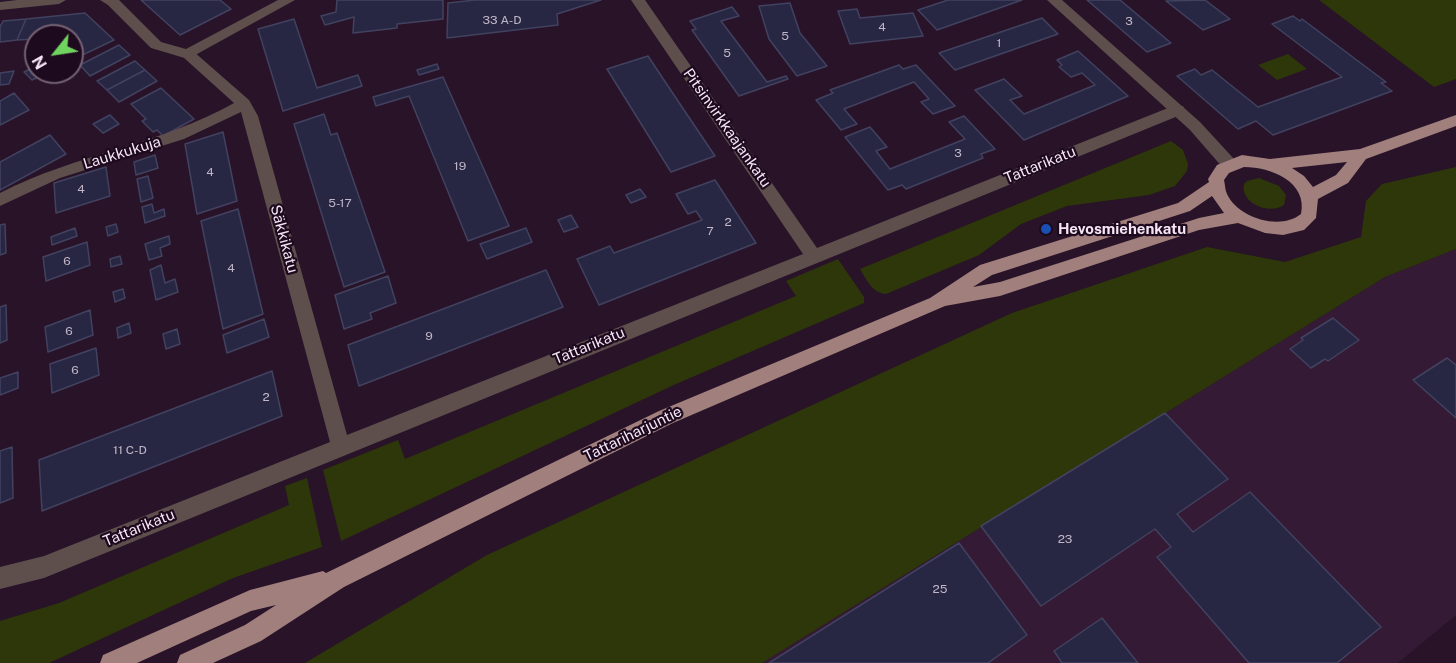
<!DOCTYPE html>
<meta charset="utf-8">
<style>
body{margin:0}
#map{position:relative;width:1456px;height:663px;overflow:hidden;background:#281328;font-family:"Public Sans",sans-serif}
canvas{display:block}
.north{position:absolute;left:24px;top:24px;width:60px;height:60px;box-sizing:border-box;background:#1e0a1e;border:2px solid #746274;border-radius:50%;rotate:240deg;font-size:16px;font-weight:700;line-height:24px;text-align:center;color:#f4e6f4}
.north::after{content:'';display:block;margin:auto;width:21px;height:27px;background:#70d35f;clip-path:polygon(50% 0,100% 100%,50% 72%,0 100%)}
</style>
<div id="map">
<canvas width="1456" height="663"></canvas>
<div class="north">N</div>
</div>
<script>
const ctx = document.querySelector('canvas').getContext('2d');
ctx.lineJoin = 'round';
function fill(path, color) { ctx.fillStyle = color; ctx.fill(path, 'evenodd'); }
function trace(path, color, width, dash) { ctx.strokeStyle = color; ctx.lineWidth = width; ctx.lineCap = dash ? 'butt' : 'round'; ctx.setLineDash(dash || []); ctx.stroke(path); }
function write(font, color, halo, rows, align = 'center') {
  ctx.font = font + ' "Public Sans",sans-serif'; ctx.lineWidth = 4.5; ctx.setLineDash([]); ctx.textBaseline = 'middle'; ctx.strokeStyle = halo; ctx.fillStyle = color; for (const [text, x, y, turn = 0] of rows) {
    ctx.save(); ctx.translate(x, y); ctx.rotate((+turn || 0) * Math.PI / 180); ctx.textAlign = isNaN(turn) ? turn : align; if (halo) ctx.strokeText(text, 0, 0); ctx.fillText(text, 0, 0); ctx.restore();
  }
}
fill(new Path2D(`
 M1456 249V615L1398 663H762L1385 277Z`), '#341a34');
fill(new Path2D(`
 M1319 0H1456V79L1434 87Z
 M1288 54 1307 69 1277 80 1258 65Z
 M1171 141 1183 150 1188 164 1187 171 1175 186 1149 195 1067 206 1021 224 979 255 886 294C872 293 867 280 860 269Z
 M1456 167V249L1385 277 762 663H305L487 555 1012 313 1207 247 1285 262 1361 237 1366 201 1382 184Z
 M1259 178 1279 186 1286 195 1284 205C1270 215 1240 204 1244 184L1247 181Z
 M838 259 864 297V303L676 384 341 541 323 470 398 440 405 459 796 296 786 281Z
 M307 478 322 547 233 578 49 663H0V621L59 603 289 505 285 486Z`), '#2e3709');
const building = new Path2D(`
 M141 0H220L231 9 180 35Z
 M337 0H443V19L397 24V28L353 33 354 17 325 25 321 16 336 12Z
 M475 0H601L557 14 558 25 447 38 448 3Z
 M948 0H1022L937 30 918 10Z
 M1087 0H1120L1171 43 1147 52Z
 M1205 0 1230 19 1203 30 1166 1Z
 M790 3 800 33 827 66 797 76 769 39 759 6Z
 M732 7 739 16 721 21 767 82 786 76 788 79 739 96 692 30 696 29 690 21Z
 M857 9 860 18 913 13 923 36 850 44 838 11Z
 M85 13 114 40 72 60V36H36V39L17 40 26 19Z
 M1293 16 1300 21 1302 19 1386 82 1381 83 1392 91 1273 135 1256 121 1238 129 1177 76 1195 69 1201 75 1212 70 1258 107 1342 77 1272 24Z
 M1042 18 1058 34 955 70 939 53Z
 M26 19 17 40 0 42V27L3 21Z
 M294 19 317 88 358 75 362 86 283 111 258 29Z
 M119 45 130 55 90 76 80 65Z
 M1078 51 1128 96 1024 140 975 90 1004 79 1022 96 1010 100 1024 114 1095 85 1082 73 1071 77 1059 67 1062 65 1057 60Z
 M648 56 682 107 715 156 671 172 607 69Z
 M135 61 145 70 107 90 97 81Z
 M437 64 439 69 419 75 417 70Z
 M899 65 903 69 916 65 955 106 933 114 921 102 929 99 914 82 844 109 857 124 841 130 816 100 833 93 830 90Z
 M36 66V72H48L32 80 24 72Z
 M145 70 157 81 119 102 107 90Z
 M14 71 9 84 0 85V73Z
 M443 77 509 226 468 241 409 96 376 106 373 97Z
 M161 88 194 119 163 136 157 130 153 132 142 121 146 119 131 104Z
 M14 93 29 110 0 125V101Z
 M324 114 331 135 337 133 385 272 344 287 294 124Z
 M110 115 119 124 103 133 93 124Z
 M964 116 995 149 981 154 983 158 906 189 902 185 888 190 845 137 870 127 887 147 876 151 890 169 965 139 949 122Z
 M223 132 237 201 197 214 185 144Z
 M50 135 66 154 0 190V162Z
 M155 155 158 168 136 175 134 162Z
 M106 167 110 196 56 213 54 183Z
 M148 176 153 198 141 202 137 179Z
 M715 180 756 243 599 305 577 259 610 246 614 253 702 220 696 211 688 214 676 194Z
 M640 189 646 197 631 203 626 195Z
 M152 204 154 213 164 209 165 216 145 223 142 207Z
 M238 209 263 314 223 329 201 221Z
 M571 215 578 227 564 232 558 220Z
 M5 224 6 253 0 255V225Z
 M116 224 118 232 108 236 106 227Z
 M75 228 77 236 52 245 51 237Z
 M526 228 532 242 487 259 480 244Z
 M169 236 170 244 160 248 162 256 149 260 145 244Z
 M87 242 90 265 46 281 43 257Z
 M120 256 122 264 111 267 110 259Z
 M161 265 165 283 175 279 178 292 156 300 150 270Z
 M546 270 563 307 359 386 348 345Z
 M388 276 396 303 370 313 372 319 344 329 335 295Z
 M123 289 125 298 115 302 113 292Z
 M6 305 7 340 0 343V307Z
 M90 310 93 335 48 352 45 327Z
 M1333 318 1359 340 1328 361 1325 359 1311 368 1290 349 1303 340 1301 338Z
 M264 319 269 337 227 353 223 335Z
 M129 323 131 333 118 338 117 328Z
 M177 329 180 344 166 349 163 334Z
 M96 348 99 375 52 393 50 364Z
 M1447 358 1456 365V418L1413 380Z
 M272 371 282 416 42 511 39 460Z
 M18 372V388L0 395V378Z
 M1165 413 1228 479 1177 514 1193 532 1250 492 1381 627 1337 663H1249L1157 557 1171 547 1155 529 1041 606 981 526Z
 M12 447 13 498 0 503V451Z
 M959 543 1027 635 988 663H769Z
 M1102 618 1138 663H1062L1054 651Z`);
fill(building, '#282743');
trace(building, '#424260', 1.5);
fill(new Path2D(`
 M631 0H645L817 248 1173 106H1183L1185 110 1183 114 44 578 0 589V567L44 556 330 442 241 112 184 139 60 178 0 206V193C75 154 160 145 234 103L183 57 181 54 183 51H193L249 100 258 116 347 435 803 254Z`), '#5e4e4c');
fill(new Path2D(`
 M17 0H66L59 4 0 10V2Z
 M100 0H119L161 42 186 49 278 0H295L188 59 151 48 108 5Z
 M1047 0H1062L1200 122 1235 160 1237 164 1235 168H1223L1190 130Z`), '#5e4e4c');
fill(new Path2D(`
 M1456 115V126L1366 159 1348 183 1318 199 1316 218 1304 230 1283 235 1265 233 1238 223 1199 230 1000 296 945 306 673 423 344 587 261 641 213 663H177L180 655 245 625 276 605 251 611 137 663H100L103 655 250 590 323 571 326 573 659 411 930 298 980 265 1178 203 1209 182 1208 179 1217 165 1242 155 1270 159 1360 149ZM1347 162 1336 175 1313 187 1304 176 1292 168ZM1244 167C1271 167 1308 182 1301 214 1280 231 1238 218 1227 194 1225 190 1225 184 1224 180L1229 173ZM1212 196 1224 213 1199 218 1000 282 973 287 992 275 1190 211Z`), '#a17f7c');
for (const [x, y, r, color] of [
 [1046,229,6,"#1a4fb4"]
]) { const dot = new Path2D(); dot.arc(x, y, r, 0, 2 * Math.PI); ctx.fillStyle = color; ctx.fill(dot); trace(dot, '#1e0a1e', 2); }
write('12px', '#c1b6c8', null, [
 ["33 A-D",502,20],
 ["3",1129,21],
 ["4",882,27],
 ["5",785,36],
 ["1",999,43],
 ["5",727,53],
 ["3",958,153],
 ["19",460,166],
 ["4",210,172],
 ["4",81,189],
 ["5-17",340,203],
 ["2",728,222],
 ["7",710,231],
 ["6",67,261],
 ["4",231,268],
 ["6",69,331],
 ["9",429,336],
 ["6",75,370],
 ["2",266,397],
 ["11 C-D",130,450],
 ["23",1065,539],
 ["25",940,589]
]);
write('15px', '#f4e6f4', '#1e0a1e', [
 ["Pitsinvirkkaajankatu",727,128,55],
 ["Laukkukuja",122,153,-17],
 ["Tattarikatu",1040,165,-22],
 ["Säkkikatu",284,239,75],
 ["Tattarikatu",589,346,-22],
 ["Tattariharjuntie",633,434,-26],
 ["Tattarikatu",139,528,-22]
]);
write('bold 15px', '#f4e6f4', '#1e0a1e', [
 ["Hevosmiehenkatu",1058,229]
], 'left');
</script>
